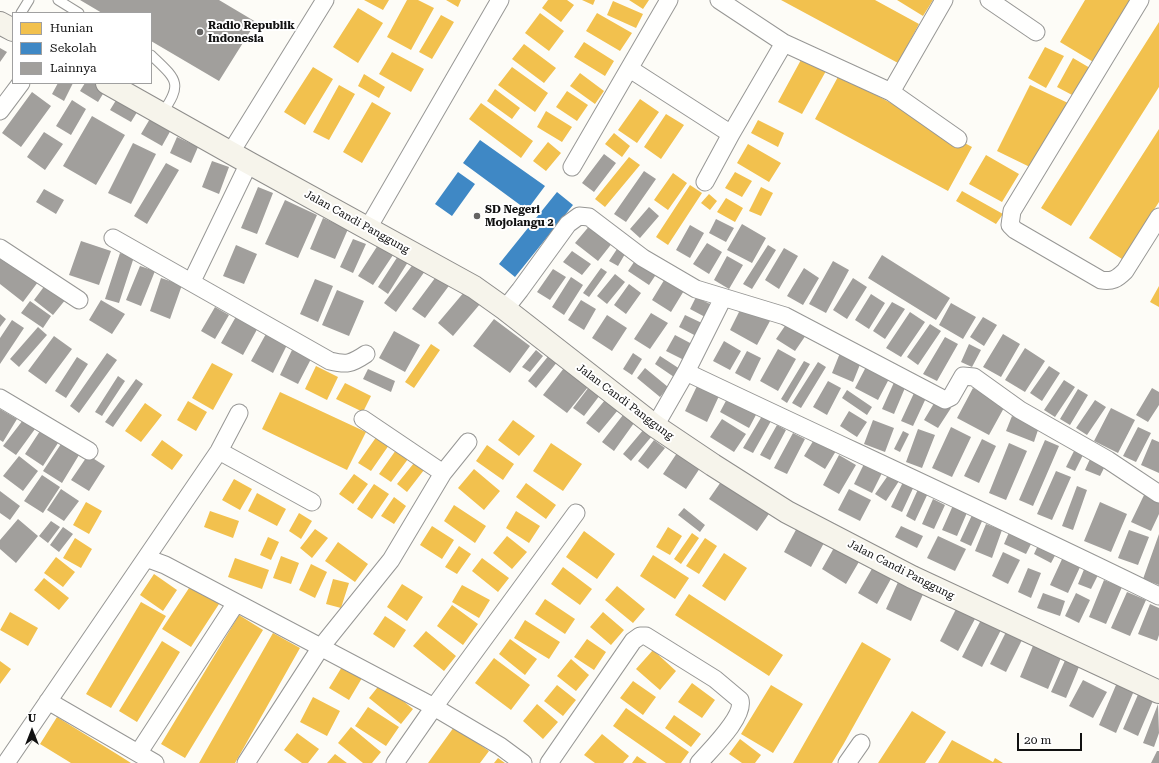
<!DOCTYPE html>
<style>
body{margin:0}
#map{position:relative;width:1159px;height:763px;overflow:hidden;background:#fdfcf7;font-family:"Roboto Serif",serif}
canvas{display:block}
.legend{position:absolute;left:12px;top:12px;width:140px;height:72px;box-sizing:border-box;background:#fff;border:1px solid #a0a0a0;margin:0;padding:5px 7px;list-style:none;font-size:12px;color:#111}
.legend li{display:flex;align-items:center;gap:8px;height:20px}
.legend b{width:20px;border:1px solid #a0a0a0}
.north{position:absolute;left:12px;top:711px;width:40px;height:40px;-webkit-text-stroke:3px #fff;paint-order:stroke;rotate:0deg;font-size:11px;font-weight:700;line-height:16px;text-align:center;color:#111}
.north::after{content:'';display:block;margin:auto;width:14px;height:18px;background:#111;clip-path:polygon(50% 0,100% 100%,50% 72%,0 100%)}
.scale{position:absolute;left:1017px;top:733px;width:65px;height:18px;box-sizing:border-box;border:2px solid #111;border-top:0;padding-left:5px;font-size:12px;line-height:14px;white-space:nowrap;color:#111;-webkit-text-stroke:3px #fff;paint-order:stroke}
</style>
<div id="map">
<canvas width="1159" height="763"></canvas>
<ul class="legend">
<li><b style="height:11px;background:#f2c14e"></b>Hunian</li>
<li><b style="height:11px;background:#3f88c5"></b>Sekolah</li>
<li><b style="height:11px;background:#a19f9c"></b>Lainnya</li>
</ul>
<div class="north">U</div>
<div class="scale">20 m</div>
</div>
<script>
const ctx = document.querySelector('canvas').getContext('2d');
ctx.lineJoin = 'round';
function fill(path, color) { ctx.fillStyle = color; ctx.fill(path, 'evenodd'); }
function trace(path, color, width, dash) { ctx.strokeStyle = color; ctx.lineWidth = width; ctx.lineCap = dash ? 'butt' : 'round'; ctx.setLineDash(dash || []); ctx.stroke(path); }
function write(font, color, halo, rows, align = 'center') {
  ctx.font = font + ' "Roboto Serif",serif'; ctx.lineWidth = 4; ctx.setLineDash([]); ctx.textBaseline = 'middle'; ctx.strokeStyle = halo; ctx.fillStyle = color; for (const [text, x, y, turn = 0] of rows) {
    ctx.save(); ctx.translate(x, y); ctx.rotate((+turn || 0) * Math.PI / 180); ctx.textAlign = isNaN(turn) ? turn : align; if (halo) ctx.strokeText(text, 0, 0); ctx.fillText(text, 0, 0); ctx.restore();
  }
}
fill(new Path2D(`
 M364 0H389L383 10Z
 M407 0H418L434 8 411 50 387 37Z
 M446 0H461L458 7Z
 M548 0H567L574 5 561 22 542 8Z
 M582 0H595L593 5Z
 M629 0H649L643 9Z
 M781 0H875L919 24 898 63Z
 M897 0H933L923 16Z
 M1085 0H1132L1095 63 1060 42Z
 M613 1 643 14 636 28 607 15Z
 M358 8 383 23 358 63 333 47Z
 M540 13 564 31 549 51 525 33Z
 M597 13 632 33 620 51 586 31Z
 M441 15 454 22 432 59 419 52Z
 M1159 22V87L1071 226 1041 208Z
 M584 42 614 61 605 76 574 57Z
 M524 44 556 68 544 83 512 59Z
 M1045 47 1064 56 1046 88 1028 78Z
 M392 52 424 69 411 92 379 74Z
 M802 58 826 71 802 114 778 102Z
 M1073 58 1090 68 1074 96 1057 87Z
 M313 67 333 79 305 125 284 112Z
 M512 67 548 93 535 112 498 85Z
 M580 73 604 91 595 104 570 86Z
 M364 74 385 87 379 98 358 86Z
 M839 75 972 147 948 191 815 119Z
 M339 85 355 94 329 140 313 132Z
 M1030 85 1068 103 1036 170 997 151Z
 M495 89 520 108 512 119 487 101Z
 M567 91 588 105 577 121 556 107Z
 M640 99 659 112 637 143 618 130Z
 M372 102 391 113 362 163 343 152Z
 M481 103 533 141 521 158 469 119Z
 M546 111 572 127 562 142 537 127Z
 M666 114 684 125 661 159 644 147Z
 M758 120 784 133 778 147 751 133Z
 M1159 129V202L1122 259 1089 238Z
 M614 133 630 146 622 157 605 144Z
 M548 142 561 153 546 171 533 161Z
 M748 144 781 163 769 182 737 163Z
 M986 155 1019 174 1002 202 969 184Z
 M629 157 640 165 605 207 595 199Z
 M735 172 752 181 742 197 725 188Z
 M673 173 687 183 668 210 654 200Z
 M690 185 702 193 668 245 656 237Z
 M761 187 773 193 761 216 749 211Z
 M962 191 1003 214 996 224 956 201Z
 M709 194 717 201 710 210 701 203Z
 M726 198 743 208 735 222 717 212Z
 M1159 286V307L1150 302Z
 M431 344 440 350 414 388 405 382Z
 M212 363 233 374 213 410 192 398Z
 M316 366 338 377 327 400 305 389Z
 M345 383 371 396 363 412 336 399Z
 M280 392 366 432 347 470 262 429Z
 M188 401 207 412 196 431 177 420Z
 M145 403 162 415 141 442 125 431Z
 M513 420 535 436 519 456 498 440Z
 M377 436 389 445 371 471 358 463Z
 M162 440 183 455 172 470 151 455Z
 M551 443 582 464 563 491 533 471Z
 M487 445 514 464 503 480 476 461Z
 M396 450 408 459 391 482 379 474Z
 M414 463 424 470 407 492 397 484Z
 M474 469 500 491 484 510 458 488Z
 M354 474 368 484 353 504 339 494Z
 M234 479 252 489 240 510 222 500Z
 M526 483 556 505 546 519 516 497Z
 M374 484 389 494 372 519 357 509Z
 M257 493 286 509 277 526 248 511Z
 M394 497 406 506 394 524 381 516Z
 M86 502 102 511 89 534 73 525Z
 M454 505 486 526 475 543 444 521Z
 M210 511 239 521 233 538 204 527Z
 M516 511 540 526 529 543 506 528Z
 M299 513 312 521 301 539 289 531Z
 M432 526 454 540 442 559 420 545Z
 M668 527 682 536 670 555 656 547Z
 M315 529 328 538 312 558 300 548Z
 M584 531 615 554 597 579 566 557Z
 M692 533 699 538 681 564 674 559Z
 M507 536 527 552 512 569 493 553Z
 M268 537 279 542 271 560 260 555Z
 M75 538 92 549 81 568 63 558Z
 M705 538 717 546 699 574 686 566Z
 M338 542 368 564 355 582 325 561Z
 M459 546 471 554 457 574 445 567Z
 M724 553 747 568 725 601 702 586Z
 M653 555 689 578 675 599 640 576Z
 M281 556 299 563 291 584 273 578Z
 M56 557 75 572 63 587 44 573Z
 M235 558 269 570 262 589 228 577Z
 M482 558 509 578 498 592 472 571Z
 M311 564 327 572 315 598 299 590Z
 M563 567 592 589 580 605 551 584Z
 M154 574 177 590 163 611 140 595Z
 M44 578 69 598 59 610 34 590Z
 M333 579 349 583 341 608 326 604Z
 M402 584 423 597 407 621 387 607Z
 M191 585 219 604 191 647 162 629Z
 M462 585 490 600 479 618 452 602Z
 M617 586 645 609 633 623 605 600Z
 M689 594 783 655 769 676 675 615Z
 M545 599 575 619 565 634 535 614Z
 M141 602 166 616 111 708 86 694Z
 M452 605 478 624 463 645 437 626Z
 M10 612 38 628 28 646 0 630Z
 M603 612 624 630 611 645 590 627Z
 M239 615 263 630 185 758 161 744Z
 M385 616 406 630 394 648 373 634Z
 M525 620 560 642 549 659 514 638Z
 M426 631 456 656 444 671 413 646Z
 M273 633 300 648 243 749 235 763H199Z
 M510 639 537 659 525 675 499 654Z
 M587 639 606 652 594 670 574 657Z
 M162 641 180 652 137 722 119 711Z
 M862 642 891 659 843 745 832 763H793Z
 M653 650 676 671 660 690 636 669Z
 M494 658 530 685 511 710 475 683Z
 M571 659 589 675 576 691 557 676Z
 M0 661 11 669 0 684Z
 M345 662 365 673 349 700 329 688Z
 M633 681 656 697 643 715 620 698Z
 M381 683 413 709 401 724 369 698Z
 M692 683 715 700 702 718 678 702Z
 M557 685 576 700 563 716 544 701Z
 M771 685 803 704 773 753 741 734Z
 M313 697 340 711 327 736 300 722Z
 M537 704 558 722 543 739 523 721Z
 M368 707 399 727 386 746 355 726Z
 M626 708 689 752 681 763H666L613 726Z
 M912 711 946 732 925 763H878Z
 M674 715 701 734 691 747 665 728Z
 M57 717 120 756 131 763H71L40 744Z
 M351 727 381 752 372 763H363L338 743Z
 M454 727 489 751 480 763H428Z
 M297 733 319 749 308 763H302L284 750Z
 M602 734 629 756 623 763H595L584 755Z
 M740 739 761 755 755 763H742L729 754Z
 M952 740 993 762 995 758 1003 763H938Z
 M335 754 347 763H327Z
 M637 756 647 763H632Z
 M498 758 505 763H494Z`), '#f2c14e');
fill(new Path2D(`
 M480 140 545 186 527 210 463 163Z
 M458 172 475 184 452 216 435 204Z
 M557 192 573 205 515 277 499 264Z`), '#3f88c5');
fill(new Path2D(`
 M80 0H219L256 22 219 81 151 41V13H102Z
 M0 48 7 52 0 62Z
 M58 83H73L64 101 52 94Z
 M85 83H96L106 89 98 102 80 91Z
 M32 92 51 106 21 147 2 133Z
 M118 97 139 109 131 122 110 110Z
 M72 100 86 109 71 135 56 126Z
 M92 116 125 135 96 185 63 166Z
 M151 117 172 128 162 146 141 134Z
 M44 132 63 144 45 170 27 157Z
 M177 137 198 147 191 163 170 153Z
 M133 143 156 154 131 204 108 193Z
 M604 154 616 163 594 192 582 183Z
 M212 161 229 167 219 194 202 187Z
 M166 163 179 170 147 224 134 216Z
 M644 171 656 179 626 222 614 214Z
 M258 187 273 193 257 234 241 228Z
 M44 189 64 200 56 214 36 202Z
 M285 200 317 215 298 258 265 244Z
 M649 207 659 216 640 238 630 229Z
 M323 218 348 229 335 259 310 249Z
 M716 219 734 228 726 242 709 233Z
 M591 224 613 242 598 261 575 243Z
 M742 224 766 238 752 263 727 250Z
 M690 225 704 233 690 258 676 250Z
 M353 239 366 244 353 273 340 267Z
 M81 241 111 251 99 285 69 275Z
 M707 243 722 252 709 274 693 264Z
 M236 245 257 254 244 284 223 276Z
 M378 245 393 255 373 285 358 276Z
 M768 245 776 250 752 289 743 284Z
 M784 248 798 256 779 289 765 280Z
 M617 249 625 254 618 266 609 261Z
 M572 251 591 264 582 275 563 262Z
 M120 253 134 257 119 303 105 299Z
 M3 255 38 282 23 302 0 284V258Z
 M882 255 950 298 936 320 868 278Z
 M398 256 408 262 388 294 378 287Z
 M727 256 743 265 729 289 714 280Z
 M636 259 657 273 649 285 628 271Z
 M833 261 849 270 826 313 809 304Z
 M414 263 425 271 396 312 384 303Z
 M140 266 155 271 141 306 126 300Z
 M601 268 607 272 589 297 583 293Z
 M804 268 819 278 803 305 787 296Z
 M553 269 566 277 550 300 537 292Z
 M438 274 451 283 425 318 412 309Z
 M615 274 625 282 607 304 597 296Z
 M571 277 583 285 564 315 552 307Z
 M666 277 685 289 671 312 652 300Z
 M161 278 182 285 170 319 150 311Z
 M853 278 867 287 847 319 833 310Z
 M315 279 333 286 318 322 300 314Z
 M46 284 66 299 53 315 34 300Z
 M629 284 641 293 626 314 614 305Z
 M337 290 364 301 349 336 322 325Z
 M465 291 480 304 453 336 438 323Z
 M871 294 885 303 869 329 855 320Z
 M696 297 714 306 707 318 690 309Z
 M101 300 125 314 112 334 89 320Z
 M581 300 596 309 584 330 568 320Z
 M30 301 51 316 43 328 21 313Z
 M892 302 905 309 885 339 873 331Z
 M951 303 976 317 963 339 939 325Z
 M742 306 770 321 757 345 730 330Z
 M215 307 229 315 215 339 201 331Z
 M910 312 925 322 901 357 886 348Z
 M238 313 260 324 243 355 221 343Z
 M651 313 668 323 650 349 634 339Z
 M0 314 6 319 0 327Z
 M607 315 627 328 612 351 592 338Z
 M685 315 704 324 698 337 679 327Z
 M983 317 997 325 984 346 970 337Z
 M494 319 530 346 510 373 473 346Z
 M12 320 24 328 0 364V338Z
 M787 323 806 335 795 351 776 339Z
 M930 324 941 331 918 365 907 357Z
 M38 327 47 335 19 367 10 359Z
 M394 331 420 345 405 372 379 358Z
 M267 332 288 343 273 373 251 361Z
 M1003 334 1020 344 1001 377 983 367Z
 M675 335 692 344 684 360 666 351Z
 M54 336 72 349 46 384 28 371Z
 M945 337 958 344 937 381 923 374Z
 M724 341 741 351 730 370 713 361Z
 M969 344 981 350 972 367 961 362Z
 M1025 348 1045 361 1025 392 1005 380Z
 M778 349 796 359 778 391 760 381Z
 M292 350 311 359 298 384 280 375Z
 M536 350 543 356 530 372 522 367Z
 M747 351 761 358 750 381 735 373Z
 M107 353 117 360 79 413 70 406Z
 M633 353 642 359 632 375 623 369Z
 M840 353 861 362 853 382 832 373Z
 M550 354 558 361 536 388 528 381Z
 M660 356 680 369 674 377 655 364Z
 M77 357 88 364 66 398 55 391Z
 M804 361 810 364 787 403 781 399Z
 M818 362 826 367 801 408 792 403Z
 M867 365 890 377 878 400 855 388Z
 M1049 366 1060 373 1042 401 1030 393Z
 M564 368 588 387 567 413 543 395Z
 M645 368 668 387 660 397 637 378Z
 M368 369 395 381 391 392 363 379Z
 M118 376 125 381 102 416 95 412Z
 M896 378 907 383 894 414 882 409Z
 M136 379 143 384 113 427 105 422Z
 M1064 380 1075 387 1055 417 1044 410Z
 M828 381 841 388 827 415 813 407Z
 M697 386 719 396 707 422 685 411Z
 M589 387 600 395 584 416 573 408Z
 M973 388 1005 406 989 435 957 418Z
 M1152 388 1159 392V405L1148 422 1136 415Z
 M1078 389 1088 395 1070 425 1060 419Z
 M847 390 872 407 867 415 842 398Z
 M914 393 926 398 913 426 901 421Z
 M728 397 757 413 749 428 720 412Z
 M605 400 618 410 599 433 586 423Z
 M936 400 951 408 938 428 924 420Z
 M1095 400 1106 407 1087 435 1076 428Z
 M1111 408 1135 420 1118 453 1094 441Z
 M0 409 17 419 3 442 0 440Z
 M849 411 867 422 857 437 840 426Z
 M623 415 634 423 614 451 602 442Z
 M762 416 771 421 753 453 743 448Z
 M1012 416 1039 427 1034 442 1006 431Z
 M722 419 746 434 734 452 710 437Z
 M23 420 35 429 16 455 3 446Z
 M873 420 894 428 885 452 864 444Z
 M777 425 786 430 770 460 760 455Z
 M951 427 971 437 952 477 932 468Z
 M1138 427 1151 433 1136 462 1123 456Z
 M644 429 652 436 631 461 623 454Z
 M918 429 935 435 922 468 906 462Z
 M40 431 58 443 43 466 25 454Z
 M903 431 909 434 900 452 894 449Z
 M793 433 805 439 787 474 774 468Z
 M815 438 836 451 825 469 804 456Z
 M982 439 996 446 979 483 964 476Z
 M1152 439 1159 442V473L1141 465Z
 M654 440 665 448 648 469 638 461Z
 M1045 440 1059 446 1033 506 1019 500Z
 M1009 443 1027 451 1006 500 989 493Z
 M61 444 79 455 62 483 43 471Z
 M1074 451 1083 455 1075 471 1066 467Z
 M677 453 700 468 686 489 663 474Z
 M88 455 105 466 89 491 71 480Z
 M839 455 856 465 839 494 823 485Z
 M19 456 38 471 23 491 3 476Z
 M1090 459 1105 466 1100 476 1085 470Z
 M864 464 882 473 872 493 854 484Z
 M1056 471 1071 477 1052 520 1037 514Z
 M889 474 899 481 886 501 875 494Z
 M42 475 60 487 43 513 24 501Z
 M725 476 773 508 757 531 709 499Z
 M904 480 915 484 902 512 891 507Z
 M1077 486 1087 490 1073 530 1062 526Z
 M919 487 929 491 915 521 906 516Z
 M61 489 79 501 64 521 47 510Z
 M849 489 871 500 860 521 838 510Z
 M0 491 20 506 10 520 0 513Z
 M1145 493 1159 500V514L1151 531 1131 522Z
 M933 499 945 505 934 529 922 524Z
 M955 501 969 508 957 536 942 530Z
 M1100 502 1127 514 1111 552 1084 541Z
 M684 508 705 525 700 532 678 515Z
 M972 515 983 519 971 546 960 541Z
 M18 519 38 536 16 563 0 549V540Z
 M51 521 60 527 48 543 39 536Z
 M986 524 1002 530 992 558 975 551Z
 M798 526 825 541 811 567 784 552Z
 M901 526 923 536 917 548 895 537Z
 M63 527 73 534 59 552 50 545Z
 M1010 530 1033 540 1026 554 1004 544Z
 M1129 530 1149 537 1138 565 1118 558Z
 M1159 534V585L1143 579Z
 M938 536 966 549 955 571 927 558Z
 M1040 541 1058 550 1051 563 1034 554Z
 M835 546 860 560 846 584 822 569Z
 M1003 552 1020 560 1008 584 992 576Z
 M1063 557 1081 565 1068 593 1050 585Z
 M873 567 892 577 877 604 858 593Z
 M1085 567 1099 573 1091 589 1078 584Z
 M1028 568 1041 573 1031 598 1018 592Z
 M899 580 924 592 911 621 886 609Z
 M1104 580 1122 587 1106 624 1089 617Z
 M1127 592 1146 600 1130 636 1111 628Z
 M1043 593 1065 601 1060 616 1037 608Z
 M1076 593 1090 600 1079 623 1065 616Z
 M1150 604 1159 608V635L1157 641 1138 634Z
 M957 607 976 617 958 651 940 641Z
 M982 618 1002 628 982 667 962 657Z
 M1008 628 1024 636 1006 672 990 664Z
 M1035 641 1063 653 1048 689 1020 677Z
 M1067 656 1081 662 1066 698 1051 692Z
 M1119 678 1136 686 1116 733 1099 725Z
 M1083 680 1107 692 1093 718 1069 706Z
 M1140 690 1155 696 1138 736 1123 729Z
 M1158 704 1159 733 1154 747 1143 743Z
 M1157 751H1159V763H1151Z`), '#a19f9c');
const service = new Path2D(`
 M58 0 79 13
 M21 13 29 0
 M151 55C176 79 184 83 162 113`);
const minor = new Path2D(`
 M719 0 784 43 891 92 944 0
 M989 0 1036 32
 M1140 0 1012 211 1010 225 1015 230 1101 280C1112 282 1117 279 1125 271L1159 217
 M630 69 731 134
 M891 92 958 139
 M0 111 21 83
 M231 152 325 0
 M572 167 669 0
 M705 182 731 134 784 43
 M368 228 500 0
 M113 238 330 361C347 365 351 364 366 354
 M0 248 79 300
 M192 281 249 163
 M505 309 520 290 568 224 579 216 589 217 643 258 696 289 785 316 945 400 951 397 963 376 974 377 1020 410 1108 460 1159 494
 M686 372C844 447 1002 519 1159 596
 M0 398 89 451
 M363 419 443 473
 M655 426 686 372 723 298
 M219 451 312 502
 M146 558 165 565 434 707 500 746 523 763
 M48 701 155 763
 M139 752 236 603
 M6 763 219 451 239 413
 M246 763 321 647 391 560 443 473 468 442
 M395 763 434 707 576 513
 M549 763 633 641 640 636H646L715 679 740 700C745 717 710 750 699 763
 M847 763 861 743`);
const secondary = new Path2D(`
 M0 23 13 30
 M107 83 249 163 474 287 505 309 655 426 713 465 787 512 912 577 1159 692`);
trace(service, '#979795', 11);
trace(minor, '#979795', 19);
trace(secondary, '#8e8d8b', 24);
trace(service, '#fffffe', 9);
trace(minor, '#fffffe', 17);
trace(secondary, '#f6f4eb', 22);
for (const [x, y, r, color] of [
 [200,32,4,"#646362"],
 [477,216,4,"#646362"]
]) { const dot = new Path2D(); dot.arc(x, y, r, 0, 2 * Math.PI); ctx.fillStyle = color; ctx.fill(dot); trace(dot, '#fff', 1.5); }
write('bold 11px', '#111', '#fff', [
 ["Radio Republik",208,26],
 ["Indonesia",208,39],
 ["SD Negeri",485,210],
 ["Mojolangu 2",485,223]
], 'left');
write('11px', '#111', '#fff', [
 ["Jalan Candi Panggung",357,222,29],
 ["Jalan Candi Panggung",625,402,37],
 ["Jalan Candi Panggung",901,570,27]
]);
</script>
